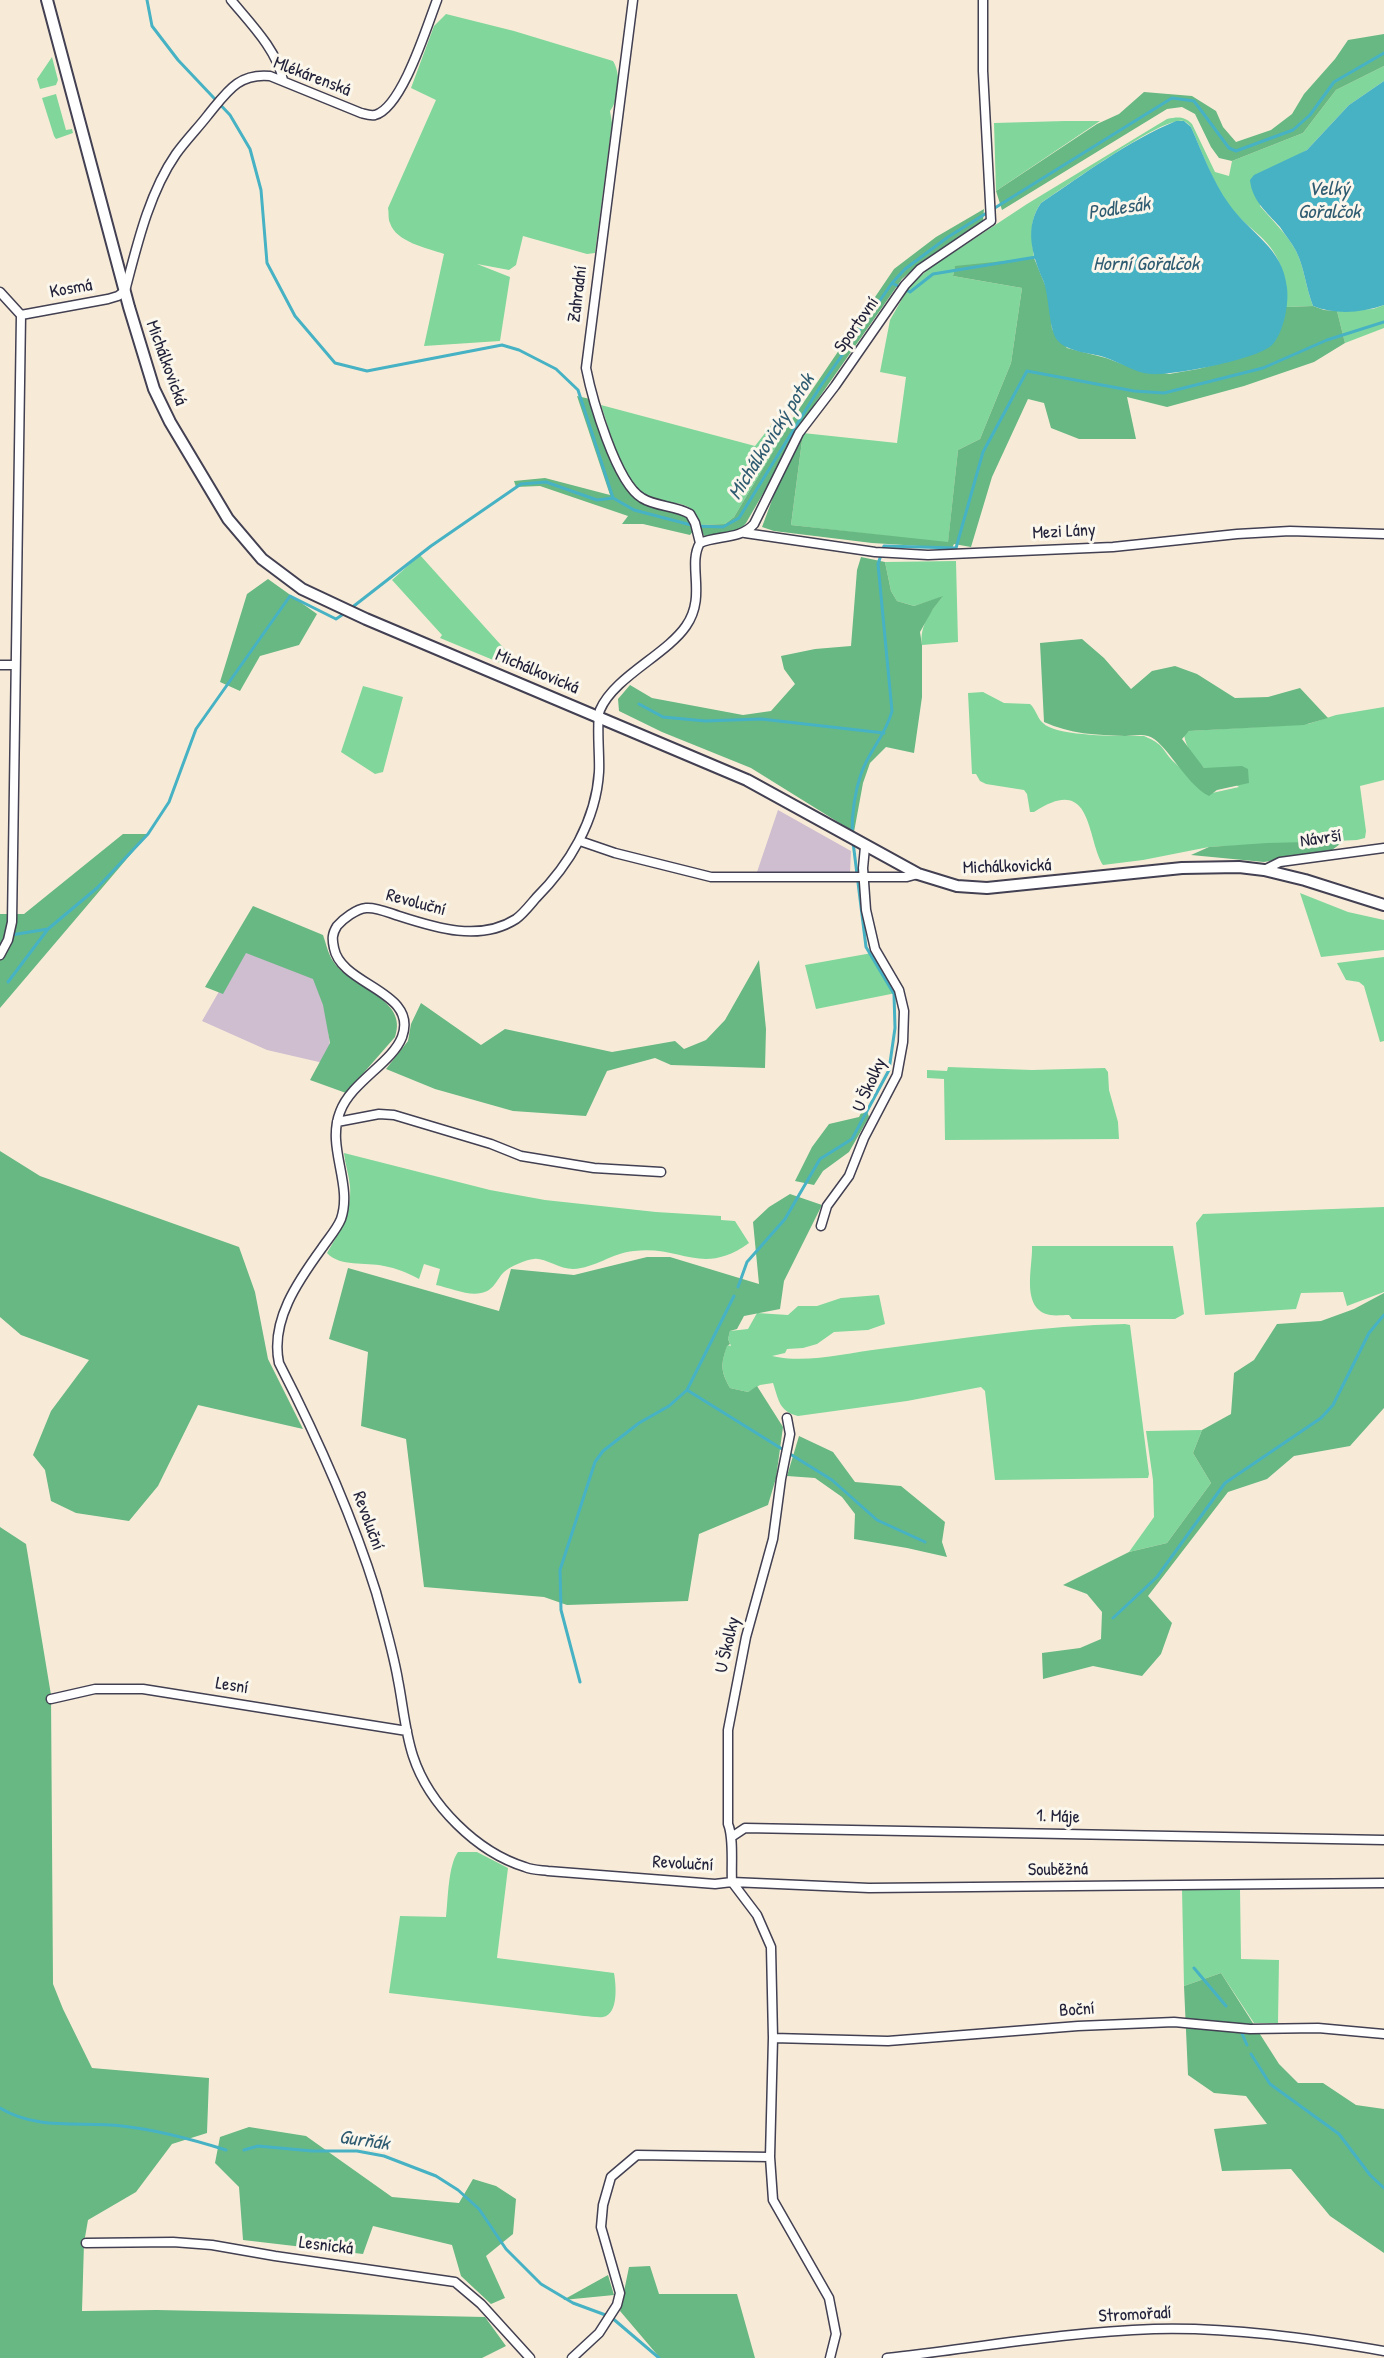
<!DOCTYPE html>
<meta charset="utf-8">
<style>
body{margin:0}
canvas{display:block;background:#f7ebd7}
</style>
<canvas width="1384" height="2358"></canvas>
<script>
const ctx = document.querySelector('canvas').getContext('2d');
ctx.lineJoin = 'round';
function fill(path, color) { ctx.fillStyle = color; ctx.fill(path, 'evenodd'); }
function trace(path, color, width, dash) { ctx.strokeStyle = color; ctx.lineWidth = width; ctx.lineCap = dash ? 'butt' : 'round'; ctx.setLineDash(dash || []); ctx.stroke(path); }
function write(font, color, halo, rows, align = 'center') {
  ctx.font = font + ' "Patrick Hand",sans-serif'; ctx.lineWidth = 6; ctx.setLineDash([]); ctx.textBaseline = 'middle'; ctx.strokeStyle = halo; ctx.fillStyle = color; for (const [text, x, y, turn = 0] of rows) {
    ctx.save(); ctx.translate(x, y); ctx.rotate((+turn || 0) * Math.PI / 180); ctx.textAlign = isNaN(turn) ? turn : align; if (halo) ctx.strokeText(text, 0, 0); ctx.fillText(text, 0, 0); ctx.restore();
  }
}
fill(new Path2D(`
 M778 810 851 851 850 874 757 872Z
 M247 943 319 948 332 1065 267 1050 202 1021Z`), '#cfbdd0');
fill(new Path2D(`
 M446 14 514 31 613 61C621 74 620 98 610 111L612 123 595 253 587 254 523 236 516 265 509 270 477 264 510 277 500 341 424 346 444 254C427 248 396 242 390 223 388 219 389 213 388 208L436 100 411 88 434 26Z
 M52 57 58 80 56 85 40 89 37 79Z
 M1384 66V81L1349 105 1307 150 1289 160 1260 206C1272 220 1287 234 1296 251 1304 266 1306 288 1313 306L1286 307C1288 280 1281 255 1260 236 1248 225 1236 216 1227 203 1212 180 1202 152 1191 127 1187 123 1185 120 1179 121 1155 122 1065 187 1041 203 1028 221 1032 238 1034 258L955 267 953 276 1022 288 1011 363 980 439 958 450 948 543 791 525 803 433 897 443 906 377 880 372 890 320 910 285 930 268 1027 204 1167 119C1178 117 1184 116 1192 124L1215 172 1229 176 1232 161 1303 133 1336 90Z
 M56 94 66 130 72 129 73 133 56 139 54 136 42 98Z
 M1065 121H1100L996 191 994 123Z
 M1384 305V328L1345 343 1337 311 1373 309Z
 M601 405 755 446 780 414 793 418 734 517 725 524 698 525C697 519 696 512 690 508 674 498 652 507 634 487 618 468 609 428 601 405Z
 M420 555 527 674 440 638 442 635 392 580Z
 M956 561 958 642 922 645C919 626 931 611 942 597L914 606 897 601 891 591 885 562Z
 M363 686 403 697 383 772 375 774 341 752Z
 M983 692 1004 703 1030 704C1036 709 1037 718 1043 723 1056 737 1124 736 1144 736 1166 745 1161 750 1175 763 1186 774 1200 783 1212 793L1239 787 1213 768H1204C1195 759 1186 748 1184 735L1189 731 1308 724 1336 715 1384 707V780L1360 786 1366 831 1365 838 1357 840 1209 847 1143 860 1103 865C1086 837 1093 773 1034 812H1030L1027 794 1024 790 986 784 980 781 976 774H972L968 693Z
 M1300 893 1348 912 1384 920V950L1321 957Z
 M872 953 896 993 816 1009 805 965Z
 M1384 957V1041L1380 1042 1364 986 1359 982 1346 980 1337 963Z
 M948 1067 1032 1070 1105 1068 1108 1072 1109 1090 1118 1122 1119 1139 945 1140 944 1079 927 1078V1070L947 1071Z
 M344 1153 490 1190 545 1200 656 1212 721 1216V1220L735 1221 749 1243C702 1277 681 1245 634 1251 612 1253 595 1268 573 1269 559 1269 543 1257 534 1259 525 1260 511 1266 504 1272 496 1280 494 1291 481 1293 468 1296 450 1288 436 1285L440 1269 424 1264 419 1279C408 1273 396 1268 384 1266 365 1262 340 1267 327 1253 340 1231 352 1213 350 1186 349 1175 345 1164 344 1153Z
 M1384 1207V1292L1347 1306 1343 1292 1301 1293 1296 1309 1205 1315 1196 1223 1203 1214Z
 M1032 1246H1173L1184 1314 1175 1319H1072L1069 1315C1063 1315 1056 1316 1050 1315 1020 1309 1033 1267 1032 1246Z
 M879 1295 885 1324 868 1330 834 1332 817 1344 803 1348 787 1349 785 1353 772 1356C806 1364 846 1353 880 1349 961 1339 1043 1325 1125 1324L1130 1325 1149 1474 1148 1478 995 1480 985 1391 981 1387 907 1401 798 1416C779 1411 779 1401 773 1383L760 1385 748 1392 730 1388C720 1370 721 1364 727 1345L731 1346 728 1339 730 1331 748 1329 757 1313 788 1315 798 1306H817L841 1298Z
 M1202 1430 1193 1453 1211 1483 1167 1543 1129 1552 1154 1517 1153 1480 1146 1431Z
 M458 1852H477L508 1868 497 1958 614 1973C616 1984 619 2014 603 2017 598 2018 590 2016 584 2016L389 1993 400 1916 446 1917C448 1901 448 1865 458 1852Z
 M1182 1889H1240L1241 1959 1279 1960 1278 2023H1254L1221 1973 1184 1986Z`), '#81d79b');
fill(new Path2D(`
 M1384 34V66L1336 90 1303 133 1232 161 1219 158 1211 147 1195 114 1182 107 1167 109 1002 210 996 191 1097 124 1119 114 1144 92 1192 96 1216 111 1223 127 1236 142 1271 130 1292 114 1304 94 1335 59 1348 40Z
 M984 209 983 221 926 259 902 279 816 402 746 523 740 530 705 537 698 525 725 524 734 517 793 418 894 269 936 237Z
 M1034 258 1048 292 1052 329 1067 348 1106 358 1130 367 1169 374 1198 369 1230 361 1281 328 1286 307 1313 306 1324 310 1337 311 1345 343 1314 362 1244 386 1167 407 1127 397 1136 439H1079L1051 428 1044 403 1028 399 992 477 971 547 954 544 952 548 872 543 774 531 762 527 782 473 803 433 791 525 948 542 958 450 980 439 1011 363 1022 288 953 276 955 266Z
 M577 396 590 399 627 489 638 500 685 515 690 520 694 530 690 535 643 524H622L628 516 540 486 516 487 514 481 545 478 610 495Z
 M861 557 885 562 891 591 897 601 914 606 943 596 933 609 920 632 922 645V697L914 753 886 747 870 763 863 783 854 832 751 768 662 732 619 711 618 699 630 685 652 698 743 715 771 711 795 684 784 669 781 656 815 649 851 646 857 570Z
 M268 579 317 614 299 645 260 656 240 691 220 682 247 594Z
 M1082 639 1104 658 1131 689 1152 671 1175 666 1197 674 1235 698 1268 697 1300 688 1328 718 1304 725 1189 731 1182 739 1204 768 1242 766 1248 769 1249 783 1217 790 1209 796C1185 784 1165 740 1148 736 1141 734 1132 736 1125 736 1096 735 1070 734 1044 722L1040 643Z
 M123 834H148L0 1008V914H24Z
 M1344 841 1332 850 1264 862 1191 855 1209 847 1267 843Z
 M253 906 323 935C326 943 328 954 333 961 351 989 409 998 395 1037L346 1093 310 1080 330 1043 323 1005 313 979 246 953 223 994 205 987Z
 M759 960 766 1029 765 1068 671 1065 655 1058 607 1071 586 1116 513 1111 435 1089 386 1069 408 1041 411 1024 421 1003 481 1045 505 1029 612 1052 675 1041 684 1049 706 1040 725 1020Z
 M865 1105 869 1117 849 1152 823 1171 814 1185 795 1181 812 1147 829 1124 859 1117Z
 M0 1151 40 1176 239 1247 255 1292 268 1359 303 1429 198 1405 158 1486 129 1521 76 1513 51 1501 45 1470 33 1455 51 1411 89 1360 21 1335 0 1317Z
 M790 1194 822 1205 784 1281 780 1309 744 1316 737 1329 730 1331 728 1339 730 1344 727 1346C721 1364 720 1370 730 1388L748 1392 757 1386 783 1427 776 1478 768 1505 699 1534 688 1601 567 1605 544 1597 424 1587 406 1439 361 1426 368 1352 329 1339 348 1268 499 1311 511 1269 574 1275 647 1257H670L759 1284 753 1222 769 1207Z
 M1384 1293V1408L1350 1446 1294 1456 1267 1479 1228 1492 1148 1596 1172 1623 1161 1654 1142 1676 1093 1666 1043 1679 1042 1653 1080 1648 1101 1639 1102 1612 1087 1594 1063 1585 1129 1552 1167 1543 1211 1483 1193 1453 1202 1430 1231 1414 1234 1373 1254 1360 1277 1324 1321 1321 1354 1309Z
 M799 1436 833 1452 855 1482 901 1486 945 1522 942 1542 947 1557 907 1548 854 1539 855 1514 842 1497 815 1478 787 1476Z
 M0 1527 26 1544 51 1695 53 1984 63 2009 92 2068 209 2078 207 2133 172 2144 136 2192 88 2220 84 2243 82 2311 157 2310 485 2317 506 2346 482 2358H0Z
 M1221 1973 1279 2064 1298 2083H1323L1356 2105 1384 2109V2253L1330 2216 1291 2169 1222 2171 1214 2129 1267 2124 1246 2096 1214 2093 1188 2075 1184 1986Z
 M249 2127 306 2136 392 2197 459 2203 473 2179 496 2186 516 2199 513 2234 486 2256 505 2298 491 2304 461 2276 452 2245 373 2226 363 2254 243 2240 239 2187 215 2163 220 2137Z
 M650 2266 659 2294H737L755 2358H660L620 2311 629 2267Z
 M608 2275 614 2295 563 2300Z`), '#68b883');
fill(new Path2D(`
 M1384 81V305C1361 313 1336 315 1313 306 1306 288 1304 266 1296 251 1292 243 1285 235 1280 227 1267 212 1252 201 1250 180L1254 175 1307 150 1349 105Z
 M1176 121H1184L1191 127C1202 152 1213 182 1229 204 1250 234 1283 247 1287 288 1289 304 1284 331 1273 344 1261 359 1171 376 1151 374 1135 373 1120 362 1104 357 1091 353 1068 352 1058 341 1048 330 1050 297 1043 280 1032 255 1024 227 1041 203 1084 174 1128 141 1176 121Z`), '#46b2c4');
trace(new Path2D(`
 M147 0 152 26 178 60 230 115 250 149 261 190 267 263 295 316 335 363 367 371 502 345 519 350 556 369 578 390 613 498 634 510 695 526 723 527 739 518 820 387 892 283 905 269 948 237 1172 98 1194 101 1229 148 1236 151 1293 130 1310 115 1334 82 1384 53
 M892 283 910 292 933 274 1036 257
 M350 609 431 546 521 484 546 482 597 500 613 498
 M639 704 663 717 705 721 761 719 884 733
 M852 835C852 815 854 794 861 774 868 752 886 735 892 711L878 564 884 546 956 548 983 452 1027 371 1134 391 1164 393 1263 368 1327 340 1384 322
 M11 935 48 929
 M8 982 48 929 97 888 148 834 169 802 196 729 290 596 336 619 345 613
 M738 1287 747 1262 785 1219 820 1159 852 1139 889 1070 895 1028 894 994 866 947 853 842
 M687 1390 832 1480 877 1520 925 1542
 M1113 1618 1157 1577 1225 1483 1321 1418 1333 1405 1369 1333 1384 1315
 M580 1682 561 1610 560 1570 595 1462 603 1451 639 1423 669 1406 687 1390 734 1296
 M1194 1968 1226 2006
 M1240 2029 1247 2045
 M1251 2054 1270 2084 1339 2134 1370 2175 1384 2188
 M0 2108C38 2131 81 2121 122 2126 158 2130 191 2139 226 2150
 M244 2150 258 2146 312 2151H357L384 2156 436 2176 458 2190 479 2209 506 2249 541 2284 573 2303 611 2317 659 2358`), '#46b2c4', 3);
const minor = new Path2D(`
 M231 0C250 23 277 50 283 80
 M633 0 586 368C592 398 616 483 642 498 656 507 675 505 690 514L695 523 700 543
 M983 0V71L991 221 920 269 905 285 835 386 799 433 754 524C740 540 718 535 700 543 687 565 707 596 686 626 666 655 614 677 600 710 596 719 600 758 599 772 596 821 569 865 536 898 530 905 523 914 516 919 480 942 436 928 399 916 389 913 377 907 366 908 356 909 343 919 337 926 332 934 332 939 334 948 341 986 419 991 402 1037 392 1063 351 1082 340 1112 326 1147 353 1184 341 1219 337 1229 328 1239 322 1248 298 1281 270 1321 279 1363 317 1437 351 1512 376 1592 384 1621 393 1651 398 1680 403 1705 405 1732 413 1756 429 1805 477 1852 525 1867 532 1870 540 1870 548 1871L715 1884 732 1882 869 1888 1384 1883
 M0 292 21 315 12 922 8 940 0 955
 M21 315 108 299 118 296 125 291C137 245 149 193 176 154 186 140 198 128 208 115 227 92 238 73 270 76L361 113C365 114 370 116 375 115 402 108 427 26 437 0
 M745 533 875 552 928 555 1113 547 1237 534 1290 531 1384 534
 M0 665H15
 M580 841 615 853 711 877H907L918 874
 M1264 870 1280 862 1384 848
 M337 1122 379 1114 394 1115 491 1144 521 1156 594 1168 661 1172
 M821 1226 827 1206 849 1176 864 1138 897 1075 903 1042 904 1011 899 990 875 949 866 910 863 868 865 847
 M51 1699 95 1689H143L407 1731
 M733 1836 745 1828C958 1830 1171 1835 1384 1840
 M732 1882 757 1915 771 1947 773 2038 770 2157 773 2200 829 2298 836 2334 830 2358
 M732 1882C731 1865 734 1838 728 1824V1730L746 1637 773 1539 781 1479 790 1434 787 1418
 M773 2038 888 2041 1078 2026 1174 2022 1250 2029 1318 2028 1384 2034
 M86 2243 173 2242 212 2245 275 2256 455 2282 481 2304 530 2358
 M572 2358 599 2333 617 2305 620 2293 601 2227 603 2205 611 2177 637 2155 770 2157
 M887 2358C975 2348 1065 2332 1154 2329 1230 2327 1309 2338 1384 2351`);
const tertiary = new Path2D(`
 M47 0 129 307 154 389 170 422 228 519 262 559 302 589 366 619 747 780 918 874 957 886 987 888 1182 868 1239 867 1264 870 1305 880 1384 905`);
trace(minor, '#424052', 11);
trace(tertiary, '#424052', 14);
trace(minor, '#fff', 8);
trace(tertiary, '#fff', 10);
write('18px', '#22223b', '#fbf7ec', [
 ["Mlékárenská",312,77,21],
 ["Kosmá",71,289,-10],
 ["Zahradní",578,294,-83],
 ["Sportovní",857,325,-55],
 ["Michálkovická",166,363,70],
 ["Mezi Lány",1064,532,-3],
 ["Michálkovická",537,672,23],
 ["Návrší",1321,839,-8],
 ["Michálkovická",1007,867,-2],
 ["Revoluční",416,903,15],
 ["U Školky",870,1085,-66],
 ["Revoluční",368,1521,70],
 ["U Školky",728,1645,-77],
 ["Lesní",232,1686,9],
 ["1. Máje",1058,1817,2],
 ["Revoluční",683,1864,3],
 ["Souběžná",1058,1870,-1],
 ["Boční",1077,2010,-4],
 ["Lesnická",326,2246,7],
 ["Stromořadí",1135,2315,-3]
]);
write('italic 20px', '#305c72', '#fbf7ec', [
 ["Velký",1329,190],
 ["Gořalčok",1329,213],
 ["Podlesák",1119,209,-9],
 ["Horní Gořalčok",1146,265],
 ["Michálkovický potok",772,437,-58],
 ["Gurňák",364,2141,8]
]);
</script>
